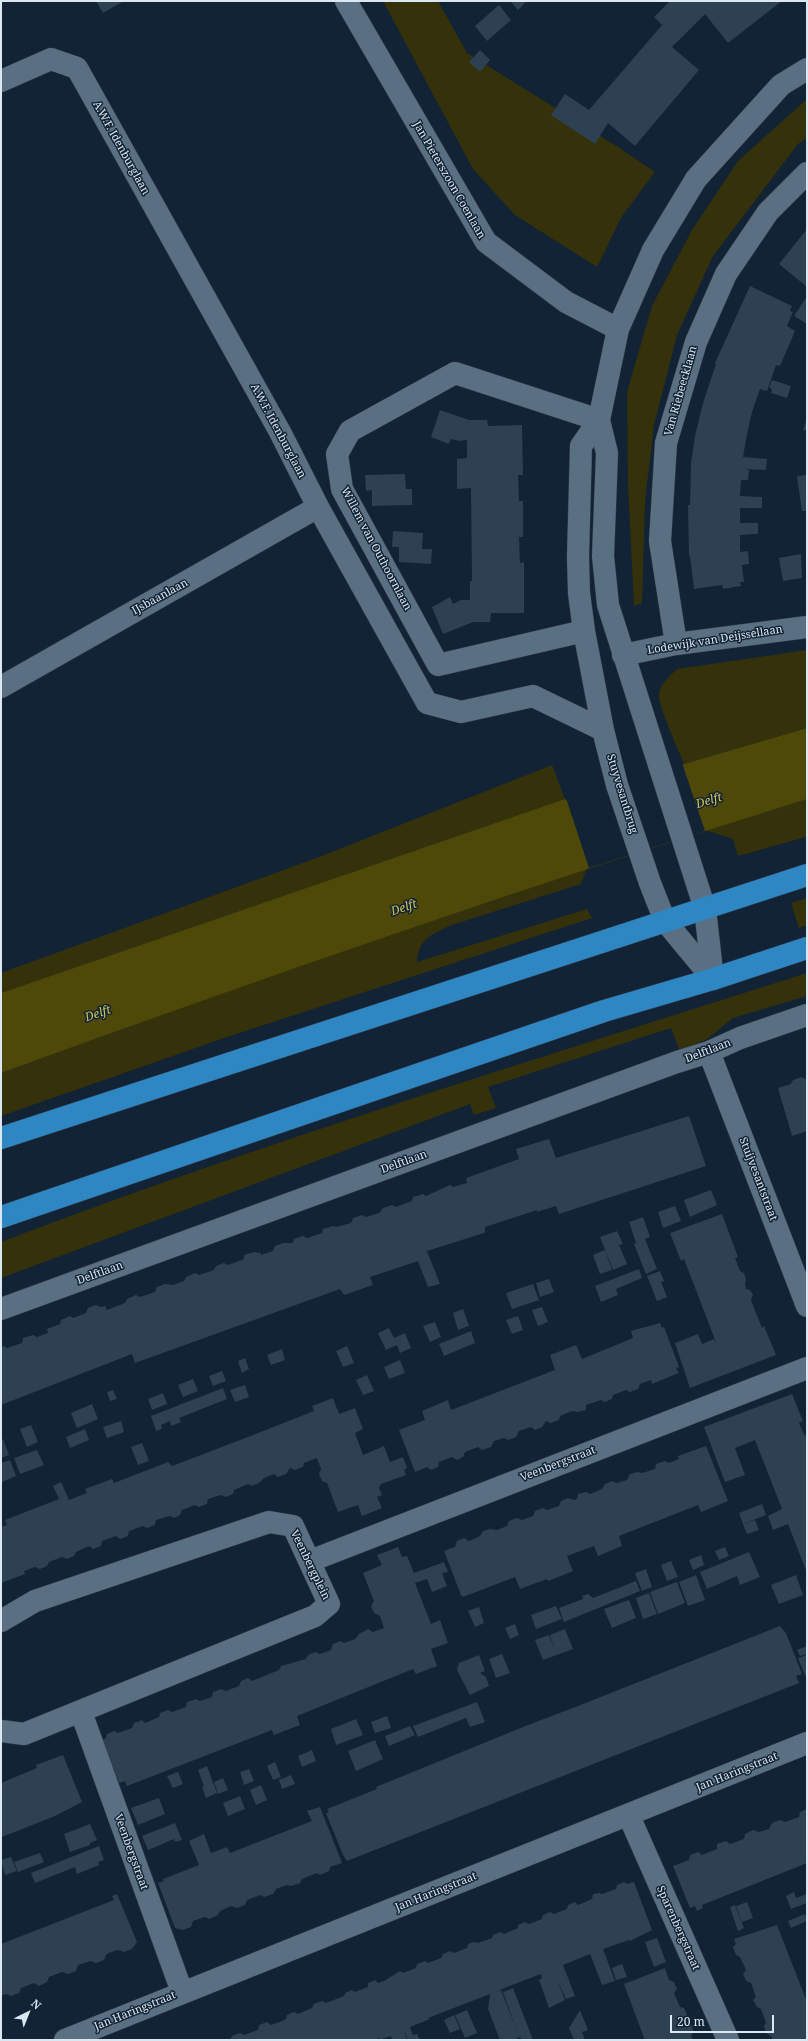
<!DOCTYPE html>
<style>
body{margin:0}
#map{position:relative;width:808px;height:2041px;overflow:hidden;background:#112334;font-family:"Noto Serif",serif}
canvas{display:block}
.frame{position:absolute;inset:0;border:2px solid #dbe7f2;pointer-events:none}
.north{position:absolute;left:8px;top:1993px;width:40px;height:40px;-webkit-text-stroke:3px #112334;paint-order:stroke;rotate:43deg;font-size:11px;font-weight:700;line-height:16px;text-align:center;color:#dbe7f2}
.north::after{content:'';display:block;margin:auto;width:14px;height:18px;background:#dbe7f2;clip-path:polygon(50% 0,100% 100%,50% 72%,0 100%)}
.scale{position:absolute;left:670px;top:2015px;width:104px;height:18px;box-sizing:border-box;border:2px solid #dbe7f2;border-top:0;padding-left:5px;font-size:12px;line-height:14px;white-space:nowrap;color:#dbe7f2;-webkit-text-stroke:3px #112334;paint-order:stroke}
</style>
<div id="map">
<canvas width="808" height="2041"></canvas>
<div class="frame"></div>
<div class="north">N</div>
<div class="scale">20 m</div>
</div>
<script>
const ctx = document.querySelector('canvas').getContext('2d');
ctx.lineJoin = 'round';
function fill(path, color) { ctx.fillStyle = color; ctx.fill(path, 'evenodd'); }
function trace(path, color, width, dash) { ctx.strokeStyle = color; ctx.lineWidth = width; ctx.lineCap = dash ? 'butt' : 'round'; ctx.setLineDash(dash || []); ctx.stroke(path); }
function write(font, color, halo, rows, align = 'center') {
  ctx.font = font + ' "Noto Serif",serif'; ctx.lineWidth = 3; ctx.setLineDash([]); ctx.textBaseline = 'middle'; ctx.strokeStyle = halo; ctx.fillStyle = color; for (const [text, x, y, turn = 0] of rows) {
    ctx.save(); ctx.translate(x, y); ctx.rotate((+turn || 0) * Math.PI / 180); ctx.textAlign = isNaN(turn) ? turn : align; if (halo) ctx.strokeText(text, 0, 0); ctx.fillText(text, 0, 0); ctx.restore();
  }
}
fill(new Path2D(`
 M383 1H438L467 53 618 147 655 172 622 216 597 267 515 215 473 169Z
 M807 99V138L798 144 713 256 677 335 654 425 645 501 642 603 634 606 628 484 627 392 652 306 692 230 738 161Z
 M807 650V728L684 764C679 751 657 704 659 693 662 682 670 676 677 669Z
 M552 765 565 799 1 993V973L319 857Z
 M807 799 806 837 738 856 733 839 705 830Z
 M587 868 581 884 449 926C432 934 418 940 417 962L587 909 592 918 227 1037 1 1116V1073L216 995Z
 M807 898V925L799 928 791 903Z
 M807 973V996L733 1018 707 1039 680 1051 671 1028 488 1087 496 1108 474 1115 470 1104 1 1278V1242C265 1141 538 1059 807 973Z`), '#35320b');
fill(new Path2D(`
 M807 728V799C536 883 268 976 1 1073V993L565 799 567 801 684 764Z`), '#4e4908');
fill(new Path2D(`
 M682 763 705 831 589 868 567 801Z`), '#112334');
fill(new Path2D(`
 M96 1H124L103 13Z
 M510 1H523L525 3 518 10Z
 M670 1H782L728 43 705 14 672 47 699 70 635 146 608 123 595 144 551 115 565 94 589 110 662 25 654 17Z
 M499 5 511 20 487 41 475 26Z
 M480 50 490 60 480 72 469 62Z
 M807 229V287L779 264Z
 M750 286 792 306 790 311 793 312 787 326 795 331 780 366 776 365 767 391 760 389 752 412 747 434 743 457 767 459 766 470 745 469 749 470 748 480H741L740 496 762 497V508H740V523H758V534L740 535V552L748 551 749 564 742 565 744 582H740L741 586 723 589 722 585 694 589 690 556H689L688 505H690L691 463 695 436 703 403 716 364 715 363Z
 M807 296V324L794 316Z
 M772 380 791 386 787 398 771 393 772 389 769 388Z
 M440 410 469 420H487L488 426 522 425 523 475H518L519 501H523V537H519L520 563 524 562V613H491L490 622H473L443 634 432 607 450 597 453 604 461 600H470V581H472L471 488 457 489V459L467 458V440L460 441 451 439 449 444 431 437Z
 M807 418V431L803 430Z
 M405 474 406 489H412V505L372 506V490L366 491 365 475Z
 M807 475V511H802L797 476Z
 M393 531 423 533 422 549H432L431 564 399 562V547H392Z
 M801 554 802 578 783 581 779 558Z
 M801 1077 807 1079V1131L792 1136 778 1088 791 1084 793 1080Z
 M689 1116 706 1166 559 1214 556 1206 537 1212V1210L485 1227V1232L484 1233 427 1251 440 1284 428 1287 418 1261 370 1277 373 1285 344 1295 340 1289 135 1363 132 1354 1 1405V1347L4 1346 7 1348 22 1343 23 1338 33 1335 37 1337 48 1333 47 1329 60 1324 61 1320 70 1316 73 1318 86 1313 88 1308 96 1305 101 1307 105 1306 107 1310 125 1303 127 1299 136 1295 140 1297 155 1292 157 1287 165 1284 173 1285 184 1281 186 1277 195 1273 199 1275 214 1270 216 1266 224 1263 228 1265 244 1259V1255L254 1252 261 1253V1255L273 1251 275 1246 283 1243H293L294 1239 303 1236 307 1238 322 1233 323 1229 333 1226 336 1227 351 1223 353 1218 362 1215 366 1217 379 1213 383 1208 392 1205 396 1207 412 1201 413 1197 423 1194 426 1196 450 1185 453 1187 467 1183 466 1178 519 1159 516 1149 549 1139 556 1158Z
 M711 1190 717 1205 690 1217 684 1200Z
 M675 1206 681 1221 663 1228 658 1212Z
 M722 1214 738 1257 735 1258 740 1271 744 1273 746 1279 745 1283 746 1289 750 1290 753 1295 751 1300 756 1313 762 1328 764 1326 776 1355 690 1388 675 1343 698 1334 702 1344 714 1339 717 1345 684 1259 681 1261 670 1233Z
 M643 1217 650 1237 645 1239 657 1269 646 1274 634 1244 636 1243 629 1222Z
 M617 1231 623 1244 619 1245 627 1264 613 1270 600 1237Z
 M605 1250 612 1270 600 1274 593 1255Z
 M639 1269 642 1278 616 1289 618 1295 601 1302 595 1286Z
 M660 1271 664 1281 661 1282 667 1297 657 1301 647 1276Z
 M549 1279 554 1292 540 1297 536 1283Z
 M533 1284 539 1300 512 1309 506 1293Z
 M542 1307 548 1322 538 1326 532 1310Z
 M463 1309 469 1326 458 1330 453 1313Z
 M518 1316 523 1330 512 1334 506 1320Z
 M435 1322 441 1337 430 1342 423 1326Z
 M660 1323 662 1328 664 1327 679 1367 676 1368 679 1373 652 1384 651 1380 640 1384 638 1389 630 1392 626 1390 613 1395 612 1399 605 1402 601 1400 586 1405V1410L578 1412 572 1411 560 1416 559 1420 551 1423 546 1421 542 1427 535 1430 531 1427 519 1431 516 1437 508 1440 504 1438 494 1441 491 1447 482 1450 478 1447 465 1452 463 1457 457 1460 452 1457 439 1462 438 1467 431 1470 427 1467 415 1472 399 1430 425 1420 422 1411 448 1400 451 1410 555 1370 550 1355 576 1345 582 1359 633 1338 631 1331Z
 M389 1328 394 1338 405 1333 411 1348 400 1353 397 1345 386 1350 378 1333Z
 M471 1331 475 1343 444 1356 439 1344Z
 M347 1346 354 1363 343 1367 336 1351Z
 M282 1349 285 1360 271 1365 267 1355Z
 M245 1358 249 1369 242 1373 238 1361Z
 M400 1360 405 1373 389 1379 384 1367Z
 M222 1371 226 1381 213 1386 209 1376Z
 M367 1375 374 1391 363 1395 356 1380Z
 M193 1379 198 1391 183 1397 178 1385Z
 M245 1385 249 1397 235 1402 230 1390Z
 M223 1388 227 1399 179 1418 181 1422 171 1426 170 1421 161 1425 162 1429 156 1431 151 1416Z
 M113 1390 117 1399 110 1401 107 1392Z
 M163 1393 167 1404 152 1410 148 1399Z
 M792 1394 803 1421 799 1423 804 1435 807 1436V1573L788 1524 773 1530 768 1516 782 1509 755 1440 735 1448 745 1475 725 1482 704 1427Z
 M333 1398 339 1414 355 1408 363 1429 355 1433 363 1455 384 1446 390 1462 403 1457 407 1468 404 1470 406 1475 381 1484 379 1488 382 1495 377 1497 382 1508 362 1516 358 1505 338 1512 327 1483 322 1481 319 1474 321 1469 317 1458 304 1463 303 1467 295 1470 290 1468 286 1474 278 1477 274 1474 264 1478 259 1483 252 1486 248 1484 234 1490 233 1494 226 1497 221 1495 208 1499 207 1504 199 1507 195 1505 182 1510 180 1515 174 1518 170 1516 156 1520 155 1525 147 1528 143 1526 129 1531 128 1536 120 1539 116 1536 105 1540 102 1541 101 1546 93 1549 89 1546 76 1552 74 1556 67 1559 62 1557 49 1562 47 1566 40 1569 35 1567 24 1571 25 1574 1 1583V1527L7 1525 5 1520 59 1499 53 1486 61 1482 69 1500 87 1493 85 1489 112 1479 114 1483 168 1462 172 1466 248 1437 314 1411 312 1406Z
 M92 1404 98 1419 77 1428 71 1413Z
 M121 1421 124 1432 107 1438 103 1427Z
 M31 1425 38 1442 27 1447 20 1429Z
 M85 1429 89 1440 70 1448 66 1437Z
 M3 1439 9 1455 1 1458V1440Z
 M142 1443 149 1461 138 1465 131 1447Z
 M706 1446 728 1501 701 1512 698 1505 619 1536 622 1546 598 1556 594 1546 567 1556 573 1571 548 1581 547 1579 520 1589 515 1577 463 1597 461 1595 444 1551 455 1547 457 1541 464 1538 469 1541 480 1536 483 1531 490 1529 497 1530 507 1526 509 1521 517 1518 522 1520 533 1516 535 1511 543 1508 547 1510 559 1506 561 1501 568 1498 574 1500 577 1499 578 1494 586 1492 590 1494 602 1489 605 1484 612 1481 617 1483 627 1480 630 1474 638 1472 642 1473 655 1469 656 1464 665 1461 669 1463 679 1459 678 1456Z
 M37 1450 44 1465 20 1474 14 1458Z
 M10 1460 16 1476 2 1482 1 1463Z
 M762 1504 766 1515 743 1524 739 1513Z
 M755 1520 759 1530 747 1534 743 1524Z
 M398 1547 402 1557 407 1556 414 1573 444 1562 448 1572 442 1573 447 1586 432 1592 427 1579 415 1583 431 1624 440 1620 448 1643 431 1649 437 1666 416 1674 413 1669 297 1716 300 1725 274 1735 272 1730 127 1786 125 1781 119 1783 102 1740 106 1738 107 1734 114 1731 118 1733 132 1728 134 1723 142 1720 145 1723 159 1717 160 1713 168 1710 172 1712 186 1707 187 1702 196 1699 200 1701 212 1697 213 1692 221 1689 226 1691 239 1686 241 1681 248 1678 252 1681 279 1670 281 1666 306 1659 308 1655 315 1652 320 1654 331 1650 333 1644 340 1641 344 1643 355 1639 359 1634 368 1629 373 1632 384 1628 380 1616 374 1613 371 1606 374 1601 363 1573 382 1565 377 1555Z
 M725 1547 729 1556 719 1560 715 1551Z
 M749 1552 760 1577 740 1585 737 1576 707 1589 700 1572Z
 M701 1555 704 1565 693 1570 689 1560Z
 M671 1561 678 1577 667 1581 661 1565Z
 M646 1569 652 1587 642 1591 635 1573Z
 M696 1575 705 1600 688 1606 679 1582Z
 M796 1575 803 1595 779 1604 771 1585Z
 M636 1581 640 1591 564 1622 559 1608 583 1599 586 1607 582 1596 588 1594 593 1598Z
 M677 1582 685 1603 658 1614 650 1592Z
 M649 1593 657 1614 643 1619 636 1598Z
 M629 1600 636 1618 612 1628 604 1609Z
 M556 1606 562 1619 536 1629 531 1615Z
 M479 1607 484 1623 475 1627 468 1611Z
 M515 1624 519 1635 510 1639 505 1628Z
 M780 1626 786 1633 802 1674 796 1676 799 1683 347 1861 343 1855 326 1813 329 1812 327 1809 377 1789 376 1787 528 1725 578 1706 580 1711 578 1706Z
 M565 1629 573 1649 543 1660 535 1640 549 1635 555 1649 550 1635Z
 M807 1646V1654L800 1656 797 1650Z
 M502 1654 510 1673 496 1678 489 1659Z
 M479 1655 485 1671 480 1673 486 1677 489 1686 470 1695 457 1670 459 1663Z
 M807 1655V1680L798 1658Z
 M477 1702 485 1722 470 1727 466 1718 418 1737 413 1726Z
 M387 1716 391 1728 375 1733 371 1722Z
 M356 1719 363 1735 336 1745 331 1729Z
 M410 1726 415 1735 389 1746 385 1736Z
 M375 1740 383 1759 356 1771 348 1751Z
 M312 1750 316 1761 302 1767 298 1756Z
 M63 1755 82 1802 55 1816 2 1837 1 1783 37 1768 36 1765Z
 M275 1762 281 1777 273 1780 267 1766Z
 M207 1766 217 1793 206 1798 202 1787 204 1786 198 1770Z
 M249 1769 254 1781 244 1785 240 1772Z
 M178 1772 183 1784 173 1788 167 1776Z
 M291 1775 295 1784 282 1789 279 1780Z
 M223 1778 228 1790 218 1794 214 1782Z
 M261 1785 267 1800 256 1805 250 1790Z
 M240 1796 245 1809 228 1816 223 1803Z
 M159 1798 165 1814 138 1825 131 1808Z
 M320 1807 342 1863 330 1867 329 1871 320 1875 317 1873 302 1879 300 1883 291 1886 287 1885 276 1889 273 1894 264 1897 260 1895 247 1900 245 1905 237 1908 231 1906 220 1911 218 1915 209 1919 205 1917 193 1921 191 1927 183 1930 175 1928 158 1883 164 1881 163 1879 199 1865 189 1841 204 1834 211 1853 227 1847 230 1853 312 1821 307 1811Z
 M807 1809V1863L702 1905 703 1908 697 1911 695 1906 690 1908 673 1866 689 1860 690 1855 698 1852 702 1855 717 1849V1844L726 1841 730 1844 744 1839 745 1834 753 1830 759 1832 769 1829 772 1823 780 1820 785 1822 799 1817 800 1812Z
 M175 1823 182 1840 175 1842 174 1839 148 1850 142 1836Z
 M90 1824 97 1840 90 1843V1845L70 1852 64 1834Z
 M99 1846 104 1860 98 1862 99 1865 77 1874 75 1867 35 1883 31 1873Z
 M40 1853 44 1862 18 1872 14 1862Z
 M11 1857 17 1871 5 1875 1 1860Z
 M624 1882 627 1884 634 1882 652 1930 630 1941 629 1940 603 1949 615 1981 602 1985 590 1954 563 1965 575 1996 566 1999 557 1980 565 2000 549 2008 539 1980 542 1978 541 1974 494 1992 501 1990 517 2031 503 1992 513 1988 533 2040H522L520 2037 513 2040H500L488 2009 490 1994 428 2018 430 2019 410 2027 413 2035 417 2034 420 2040H408L404 2030 407 2040H392L391 2036 379 2040V2038L373 2040H230L232 2036 240 2033 244 2035 255 2031 258 2030 259 2025 267 2022 271 2025 282 2021 286 2019 287 2015 294 2012 298 2014 312 2008 314 2004 322 2001 326 2003 344 1996 345 1993 352 1990 355 1992 368 1987V1983L375 1980 378 1983 384 1981 400 1971 403 1973 416 1968 417 1964 425 1961 428 1963 441 1958 443 1954 450 1951 454 1953 467 1948 468 1944 474 1942 478 1943 492 1938 493 1935 501 1932 504 1934 518 1928V1925L525 1922 529 1924 542 1919 543 1915 550 1912 554 1914 567 1909 568 1905 575 1902 578 1905 592 1899 593 1894 599 1893 602 1894 616 1889 617 1885Z
 M794 1892 796 1898 807 1894V1903L791 1909 786 1896Z
 M117 1894 137 1942 132 1949 124 1952 118 1950 109 1953 106 1955 104 1960 96 1963 91 1961 78 1965 76 1971 68 1974 62 1972 49 1977 47 1982 39 1986 34 1983 21 1988 19 1993 11 1996 6 1994 1 1996V1944L114 1900 112 1896Z
 M747 1902 753 1918 742 1922 736 1906Z
 M735 1905 744 1928 738 1931 730 1907Z
 M805 1914 807 1921 791 1928 788 1921Z
 M777 1925 807 2002V2040H773L771 2036 766 2033 764 2026 766 2023 761 2009 757 2007 753 2000 756 1997 751 1983 746 1981 743 1974 746 1970 740 1957 736 1955 733 1947 736 1944 734 1939Z
 M657 1938 666 1962 654 1967 645 1942Z
 M622 1964 627 1977 616 1980 612 1968Z
 M665 1968 669 1980 674 1982 677 1989 674 1993 680 2007 684 2008 687 2015 685 2018 686 2021 691 2024 694 2032 691 2035 693 2040H645L644 2038 624 1984Z
 M467 2010 477 2033 465 2038 455 2015Z
 M580 2010 588 2030 582 2032 585 2040H574L569 2028Z
 M454 2015 460 2029 450 2033 444 2020Z`), '#2d4152');
const minor = new Path2D(`
 M346 1 486 242 566 302 618 329
 M1 81 51 59 77 68 280 432 318 507 427 703 461 712 533 696 603 730
 M599 420 607 453 603 556 608 605 705 909 713 979
 M584 631 438 665 342 489 337 454 350 431 455 373 599 420
 M676 644 660 541 666 443 696 342 726 274 768 212 807 173
 M623 655 676 644 807 627
 M1 687 318 507
 M713 979 665 921 650 883 617 785 603 730 584 631 579 593 578 557 581 446 599 420 618 329 653 250 696 179 781 85 807 69
 M709 1052 807 1306
 M1 1309 677 1062 709 1052 740 1038 807 1015
 M310 1561 807 1368
 M1 1621 35 1601 269 1522 293 1526 329 1604 315 1616 24 1734 1 1731
 M81 1712 182 1992
 M629 1816 728 2040
 M65 2040 807 1743`);
const major = new Path2D(`
 M1 1138 807 875
 M1 1217 604 1011 713 979 807 948`);
trace(minor, '#303c4a', 23);
trace(major, '#303c4a', 23);
trace(minor, '#5a6f82', 22);
trace(major, '#2e86c3', 22);
write('11px', '#dbe7f2', '#112334', [
 ["A.W.F. Idenburglaan",121,148,61],
 ["Jan Pieterszoon Coenlaan",449,180,60],
 ["Van Riebeecklaan",681,391,-74],
 ["A.W.F. Idenburglaan",278,431,62],
 ["Willem van Outhoornlaan",376,549,62],
 ["IJsbaanlaan",160,597,-29],
 ["Lodewijk van Deijssellaan",715,640,-9],
 ["Stuyvesantbrug",622,794,73],
 ["Delftlaan",708,1051,-21],
 ["Delftlaan",404,1162,-20],
 ["Stuijvesantstraat",758,1179,69],
 ["Delftlaan",100,1273,-20],
 ["Veenbergstraat",558,1464,-21],
 ["Veenbergplein",310,1565,64],
 ["Jan Haringstraat",737,1772,-22],
 ["Veenbergstraat",131,1852,70],
 ["Jan Haringstraat",436,1892,-22],
 ["Sparenbergstraat",678,1928,66],
 ["Jan Haringstraat",135,2011,-22]
]);
write('italic 12px', '#d1c75c', '#112334', [
 ["Delft",709,801,-17],
 ["Delft",404,908,-19],
 ["Delft",98,1014,-19]
]);
</script>
